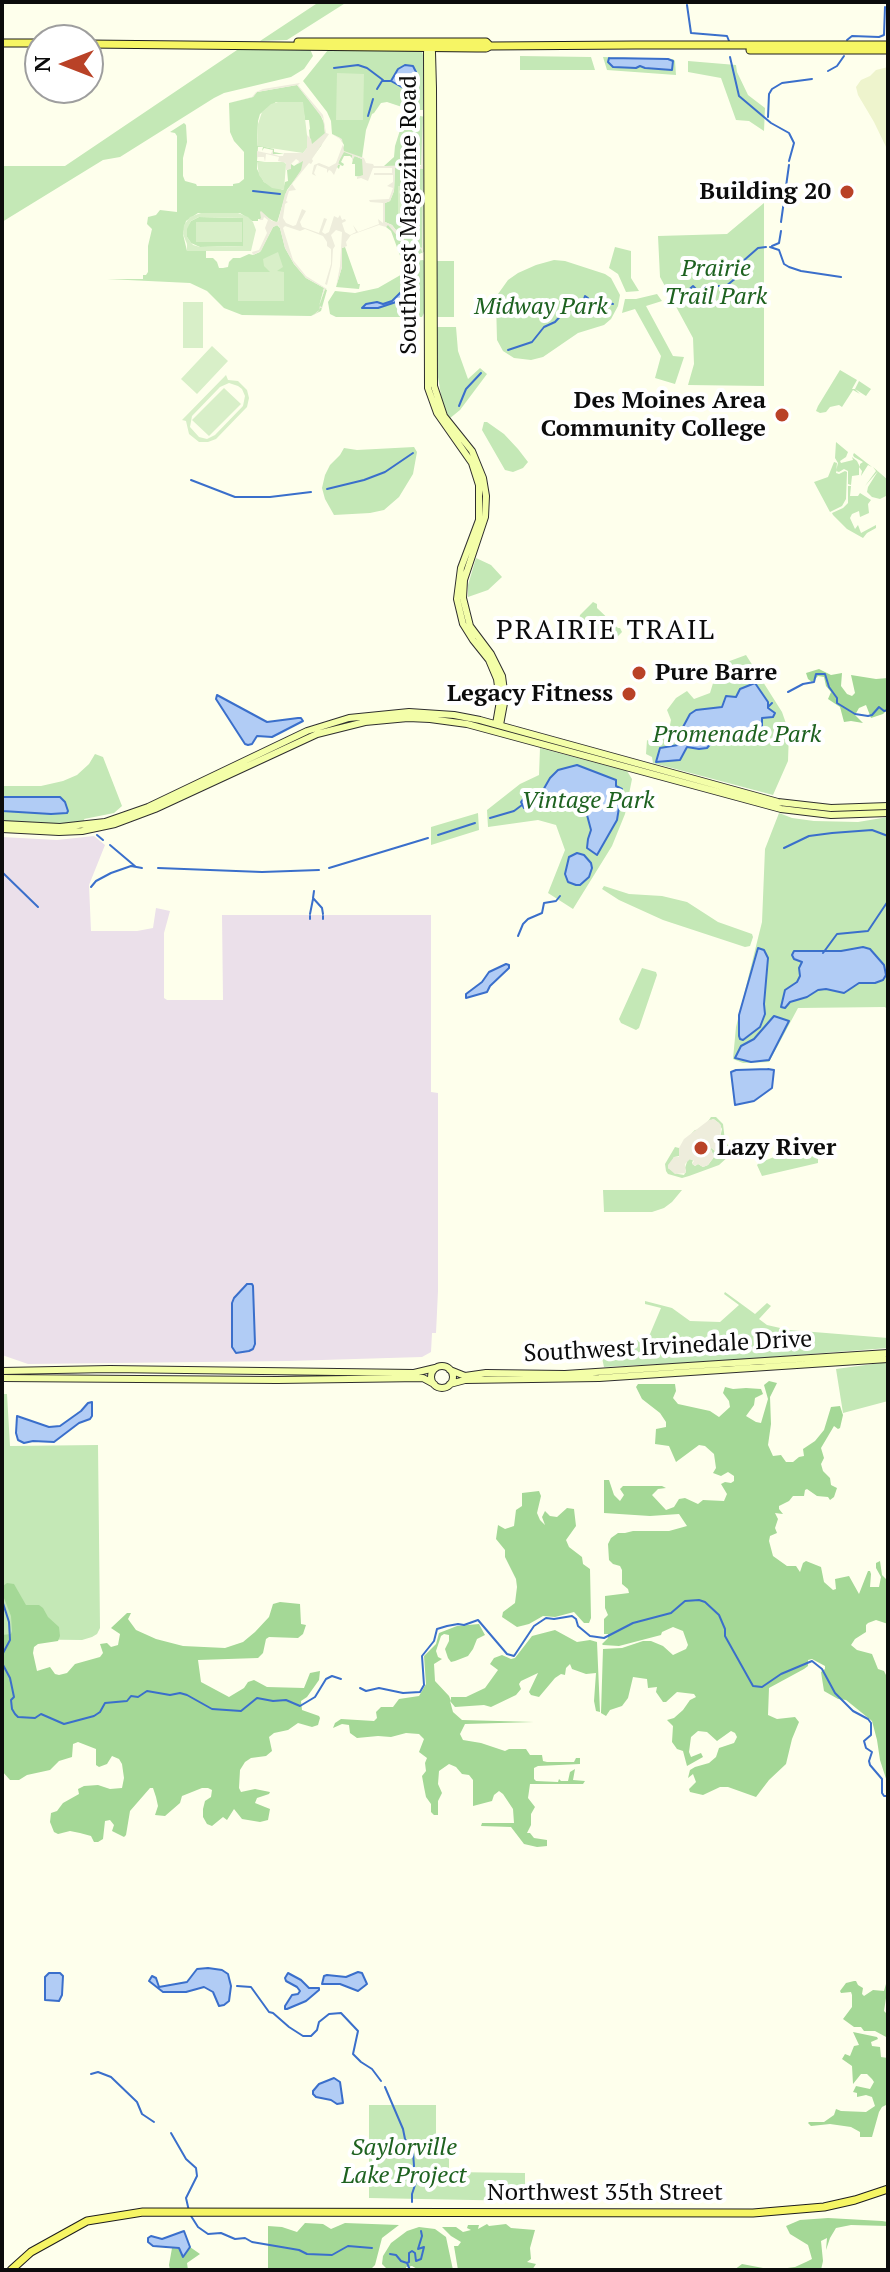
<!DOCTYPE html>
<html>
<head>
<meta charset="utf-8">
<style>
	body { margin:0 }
	#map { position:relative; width:890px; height:2272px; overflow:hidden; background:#feffec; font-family:"PT Serif",serif }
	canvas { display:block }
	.frame { position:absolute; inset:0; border:4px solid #0c0c0c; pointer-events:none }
	.north { position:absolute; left:24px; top:24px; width:80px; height:80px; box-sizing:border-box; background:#fff; border:2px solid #9e9e9e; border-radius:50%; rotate:270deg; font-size:22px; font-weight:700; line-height:32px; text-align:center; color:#0c0c0c }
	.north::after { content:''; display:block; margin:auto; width:28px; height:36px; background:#b94227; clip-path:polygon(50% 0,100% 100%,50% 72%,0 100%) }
</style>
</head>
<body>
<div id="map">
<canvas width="890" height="2272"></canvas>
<div class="frame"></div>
<div class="north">N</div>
</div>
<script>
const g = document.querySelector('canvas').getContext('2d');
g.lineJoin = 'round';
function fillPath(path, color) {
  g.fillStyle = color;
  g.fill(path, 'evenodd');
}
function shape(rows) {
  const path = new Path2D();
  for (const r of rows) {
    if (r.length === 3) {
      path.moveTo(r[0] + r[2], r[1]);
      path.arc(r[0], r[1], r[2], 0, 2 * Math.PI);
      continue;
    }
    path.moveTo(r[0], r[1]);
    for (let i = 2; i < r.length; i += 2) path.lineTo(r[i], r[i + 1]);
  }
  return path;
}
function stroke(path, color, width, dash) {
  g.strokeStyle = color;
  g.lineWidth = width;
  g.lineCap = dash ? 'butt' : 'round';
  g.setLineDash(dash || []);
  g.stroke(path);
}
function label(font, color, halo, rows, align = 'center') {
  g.font = font + ' "PT Serif",serif';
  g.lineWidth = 8;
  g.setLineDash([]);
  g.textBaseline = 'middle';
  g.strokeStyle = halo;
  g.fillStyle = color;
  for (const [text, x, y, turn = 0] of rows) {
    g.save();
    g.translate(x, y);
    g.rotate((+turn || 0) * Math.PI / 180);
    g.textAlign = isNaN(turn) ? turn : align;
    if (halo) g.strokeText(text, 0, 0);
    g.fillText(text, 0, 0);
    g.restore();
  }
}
const industrial = shape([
	[94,836,105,845,89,885,91,931,137,931,153,928,156,908,170,911,164,933,164,998,167,1000,223,1000,222,915,431,915,431,1092,438,1093,438,1291,436,1333,432,1333,431,1352,422,1357,288,1361,28,1364,2,1355,2,837,57,840]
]);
const farmland = shape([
	[888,67,888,151,874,122,858,95,856,87,861,80,870,76,876,70]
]);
const green = shape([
	[319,2,347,2,287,40,260,41],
	[240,48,310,49,313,56,304,69,291,77,224,93,214,98,120,157,103,160,2,222,2,166,65,166],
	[328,50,388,50,422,51,423,55,425,53,423,110,411,110,387,102,381,103,374,113,372,114,366,130,362,158,345,152,362,159,367,166,365,175,362,177,355,176,355,164,352,164,353,159,350,156,344,156,341,162,344,164,343,166,340,165,339,169,337,167,344,145,340,138,332,134,331,121,327,112,303,81],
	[520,56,591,57,595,70,520,70],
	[603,57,673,59,675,61,676,75,607,70],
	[688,61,736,65,737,72,748,95,765,108,764,131,749,121,736,120,721,78,688,72],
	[297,85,320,114,324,123,325,134,321,146,310,160,306,156,311,152,309,130,310,129,309,120,305,120,302,102,276,102,260,114,258,121,257,145,274,149,274,152,284,154,273,154,273,150,264,148,262,151,263,147,258,147,257,161,265,162,257,162,257,169,264,182,283,190,285,182,288,181,287,170,291,168,291,164,294,166,305,159,308,162,287,190,277,223,261,214,261,219,258,219,258,221,252,221,240,213,198,213,186,221,183,234,187,251,206,251,206,258,213,258,217,262,219,268,223,268,228,267,229,262,233,258,240,258,249,254,253,255,260,252,273,227,277,225,280,228,285,248,294,264,306,278,324,288,319,306,325,289,327,290,321,311,311,316,242,315,224,308,207,291,190,283,107,279,143,279,143,275,146,275,148,272,148,246,152,229,147,224,148,217,156,215,160,210,177,212,177,136,175,133,170,132,184,123,186,125,187,142,183,158,183,176,185,181,196,184,197,186,233,186,233,184,239,183,244,179,244,152,234,141,230,132,229,103,253,97,257,92],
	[406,113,425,117,426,221,424,252,412,257,404,265,401,263,402,261,391,231,386,227,387,224,390,226,403,242,412,248,422,248,407,244,392,225,385,222,385,203,390,201,394,191,395,168,422,168,423,165,384,166,394,157,395,146,402,124,401,123],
	[764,203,764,386,688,385,694,364,693,338,660,277,658,236,727,234],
	[199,217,243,218,243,246,200,247,191,243,187,237,187,227,191,221],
	[345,247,358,284,360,284,359,289,336,287,342,267,342,248],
	[615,247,631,251,631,278,639,291,626,292,618,274,609,268],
	[423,260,425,261,426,281,424,313,422,317,336,317,330,314,328,302,335,291,355,293,378,288,404,273,415,261],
	[554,260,565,261,605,274,611,278,620,295,618,306,611,319,604,325,578,333,543,357,531,360,514,358,503,351,497,340,496,301,498,294,508,280,518,273,536,265],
	[436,261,454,261,454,317,436,317],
	[657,294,662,301,646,306,673,356,684,357,675,384,655,378,661,356,635,309,622,313,625,299,636,299],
	[436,327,456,327,458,351,468,379,480,368,487,374,460,410,449,419,442,401,438,377],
	[840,370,857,380,852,389,855,389,859,381,871,389,866,396,855,389,860,394,853,390,842,407,839,405,830,407,826,412,820,413,816,411,818,406],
	[484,422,487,422,504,434,518,449,528,462,523,468,513,472,505,470,482,430],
	[836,442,848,452,846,457,840,461,841,463,853,460,852,457,857,461,860,467,860,464,863,462,854,457,853,455,854,453,872,467,868,465,861,476,862,471,859,467,859,475,852,476,851,485,848,484,848,471,844,469,839,472,836,471,838,463,835,458],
	[414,447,417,452,413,474,399,497,384,510,370,513,334,515,325,499,322,488,325,475,330,465,340,455,344,448,357,450],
	[834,462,837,463,836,473,839,474,845,471,847,472,846,499,842,506,830,512,814,482,828,477],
	[873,467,888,480,888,495,880,499,872,497,867,492,868,487,878,471,865,486,876,471],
	[848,486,851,486,850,496,858,496,860,493,871,500,868,504,869,513,860,517,859,511,852,514,850,518,855,529,858,525,861,533,876,525,876,528,867,533,863,538,847,529,833,515,832,513,843,508,848,503],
	[476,558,491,565,502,577,488,590,468,597,468,585],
	[593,602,597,604,597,608,618,628,620,628,622,632,616,638,598,639,593,634,594,631,582,620,581,622,579,620,580,615],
	[746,655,782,712,789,732,788,761,773,795,653,763,652,757,646,754,647,740,654,744,668,735,671,720,667,710,676,698,687,691,694,699,710,693,714,680,730,676,732,668,727,662],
	[540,748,627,771,632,779,625,814,612,846,573,909,548,893,565,850,556,825,538,820,488,827,487,810,520,784,539,775],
	[95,754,103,757,122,806,114,813,84,819,85,822,63,824,2,821,2,786,41,786,63,781,77,775,89,764],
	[478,813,479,830,431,845,431,827],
	[779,813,792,818,814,821,858,822,888,817,888,1010,885,1007,798,1008,769,1062,743,1063,733,1059,736,1027,762,922,765,849],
	[604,886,629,894,662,896,687,902,718,922,752,934,753,937,750,946,745,947,663,920,619,900,602,889],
	[642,968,656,972,657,975,639,1028,636,1030,621,1023,619,1019],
	[711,1117,716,1117,723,1124,725,1141,732,1151,730,1155,719,1165,689,1176,682,1178,668,1174,666,1171,665,1164,675,1147,679,1148,679,1156,674,1157,668,1168,678,1174,684,1175,686,1171,685,1168,687,1162,681,1156,682,1153,685,1158,693,1160,692,1163,695,1166,698,1164,703,1167,708,1165,714,1157,710,1147,720,1155,724,1152,720,1144,716,1144,709,1137,701,1137,695,1132,691,1134,695,1130,705,1129,709,1137,719,1142,722,1129,719,1123,713,1119,704,1127],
	[789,1151,798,1151,815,1157,818,1159,818,1163,762,1176,757,1165,759,1163],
	[603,1190,682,1190,672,1202,664,1208,652,1212,604,1212],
	[725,1292,755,1314,767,1303,771,1306,759,1319,767,1325,789,1330,888,1338,888,1348,720,1361,604,1367,602,1358,650,1334,661,1308,645,1304,645,1301,672,1308,690,1321,720,1322,739,1305,724,1294],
	[888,1362,888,1401,843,1413,836,1369],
	[2,1394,7,1394,10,1446,98,1445,100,1628,97,1634,92,1637,82,1640,2,1639],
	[369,2105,436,2105,436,2147,449,2147,449,2172,525,2173,525,2201,369,2198]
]);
const forest = shape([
	[819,669,831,675,842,673,841,686,847,694,852,696,855,693,851,675,876,679,888,678,888,709,883,714,871,718,866,705,859,708,855,715,863,723,851,721,844,722,840,707,828,699,831,692,826,686,824,677,818,676,812,682,808,679,806,673],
	[769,1381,777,1383,770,1397,771,1424,768,1445,773,1456,781,1455,786,1462,793,1462,799,1457,804,1456,803,1449,815,1441,824,1430,831,1407,840,1406,843,1415,840,1428,838,1429,834,1426,821,1448,824,1458,821,1464,823,1471,830,1478,831,1485,837,1488,834,1497,830,1500,828,1497,817,1496,807,1489,805,1490,804,1496,793,1496,789,1501,779,1506,779,1509,783,1514,775,1513,778,1519,775,1528,777,1533,770,1536,769,1541,773,1556,787,1566,796,1566,800,1572,803,1563,806,1561,821,1567,824,1582,833,1590,836,1589,835,1579,849,1576,859,1594,868,1571,870,1571,871,1574,870,1587,879,1587,881,1577,876,1568,876,1563,880,1561,882,1575,888,1581,888,1624,876,1620,868,1623,866,1625,866,1632,855,1639,851,1645,857,1650,872,1654,878,1669,884,1671,888,1679,888,1785,880,1760,877,1740,872,1721,846,1700,838,1699,824,1691,821,1672,825,1669,825,1666,812,1659,808,1660,808,1666,804,1669,769,1688,768,1715,777,1719,795,1717,799,1722,792,1739,786,1764,769,1780,756,1797,728,1787,720,1787,703,1795,690,1792,689,1789,696,1782,693,1774,688,1778,690,1770,695,1767,709,1763,716,1757,719,1748,734,1743,737,1737,735,1733,731,1731,717,1741,707,1732,698,1731,691,1737,689,1752,691,1757,701,1753,703,1757,687,1766,683,1751,677,1749,672,1742,673,1726,667,1720,674,1718,683,1710,690,1700,696,1697,694,1694,677,1692,666,1702,663,1702,656,1692,657,1687,648,1688,647,1679,633,1677,628,1698,622,1706,610,1710,606,1716,601,1713,603,1649,622,1648,643,1641,651,1641,663,1646,673,1655,686,1649,688,1645,683,1631,673,1627,662,1632,661,1635,619,1646,603,1645,602,1644,608,1638,608,1634,604,1634,604,1619,608,1615,605,1608,605,1596,629,1593,628,1589,622,1584,622,1570,620,1566,613,1564,609,1560,608,1544,611,1538,618,1533,625,1533,633,1531,669,1531,687,1526,679,1514,650,1516,604,1513,604,1480,609,1480,614,1495,620,1501,624,1495,620,1489,623,1486,662,1486,666,1488,658,1489,652,1495,666,1510,674,1507,679,1499,685,1498,698,1504,703,1500,724,1501,727,1494,721,1484,725,1482,731,1483,734,1481,734,1476,728,1472,721,1476,713,1473,716,1468,714,1454,705,1446,699,1445,676,1462,669,1446,655,1444,656,1429,666,1427,666,1422,660,1413,642,1399,636,1387,638,1384,675,1384,676,1391,673,1398,678,1404,710,1411,719,1417,730,1407,729,1401,723,1393,725,1387,733,1389,746,1388,761,1389,763,1394,755,1398,754,1405,746,1416,756,1422,761,1423,768,1399,764,1385],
	[539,1491,541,1496,537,1513,540,1520,545,1525,542,1517,545,1511,550,1516,557,1517,567,1508,574,1509,576,1526,566,1540,569,1547,582,1557,583,1564,590,1569,591,1618,589,1623,584,1623,574,1612,555,1617,543,1616,529,1624,517,1627,502,1617,503,1612,515,1603,517,1587,516,1579,505,1557,505,1550,496,1539,498,1525,505,1529,514,1526,516,1510,522,1506,522,1493],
	[7,1583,14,1584,26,1605,39,1605,43,1608,48,1617,59,1627,60,1636,58,1641,38,1644,34,1647,33,1653,37,1671,50,1667,55,1674,59,1675,67,1673,75,1664,100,1657,103,1653,100,1644,107,1643,111,1647,118,1645,120,1634,111,1628,127,1613,131,1613,128,1619,136,1630,156,1639,183,1646,225,1648,243,1642,255,1632,269,1617,273,1604,280,1602,300,1604,301,1624,306,1625,303,1634,298,1638,269,1637,266,1639,263,1653,258,1658,198,1660,201,1682,229,1697,244,1688,248,1682,254,1680,267,1687,304,1688,310,1673,320,1671,319,1680,307,1697,301,1701,302,1710,319,1716,320,1718,318,1725,312,1727,298,1723,288,1730,274,1733,269,1737,272,1751,266,1756,251,1758,245,1762,240,1770,239,1788,241,1792,255,1789,270,1792,269,1794,257,1798,255,1803,270,1809,268,1820,260,1822,242,1819,234,1809,227,1820,223,1817,212,1826,207,1824,203,1817,203,1809,205,1801,211,1797,212,1790,208,1788,202,1788,182,1796,180,1803,165,1816,155,1815,158,1806,156,1797,153,1788,150,1788,130,1811,126,1835,124,1837,112,1831,114,1825,110,1820,105,1821,103,1839,98,1842,94,1842,91,1836,80,1833,70,1831,58,1834,54,1832,50,1822,51,1813,57,1811,63,1803,79,1794,78,1789,84,1786,98,1785,110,1789,122,1788,124,1778,122,1764,119,1759,112,1756,107,1764,99,1767,96,1765,96,1749,78,1742,73,1744,72,1757,59,1761,50,1770,27,1775,19,1780,10,1780,2,1771,2,1635,11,1634,12,1631,11,1616,2,1593,3,1586],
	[479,1624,485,1635,477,1639,473,1649,468,1656,455,1661,451,1662,448,1658,445,1649,449,1641,449,1635,444,1634,441,1636,436,1651,438,1657,442,1659,434,1664,435,1681,449,1696,451,1701,451,1697,466,1697,485,1688,498,1670,490,1664,494,1658,502,1655,511,1659,515,1658,532,1636,555,1630,577,1642,590,1640,597,1642,600,1712,596,1711,594,1701,596,1673,586,1674,572,1669,570,1664,566,1668,565,1675,561,1674,555,1678,539,1697,531,1695,529,1692,538,1673,521,1681,519,1684,521,1689,516,1695,491,1707,484,1705,455,1707,450,1701,453,1712,462,1720,534,1722,465,1724,460,1734,463,1740,481,1743,505,1751,509,1749,526,1749,530,1755,542,1755,543,1761,547,1762,574,1762,576,1758,580,1758,580,1764,538,1766,534,1768,534,1779,536,1781,558,1782,559,1779,561,1781,568,1781,570,1772,575,1769,573,1780,585,1781,583,1784,530,1784,528,1798,535,1807,531,1814,531,1825,527,1833,530,1833,534,1838,547,1840,547,1846,537,1847,524,1844,511,1827,481,1826,482,1823,514,1823,513,1809,503,1794,499,1791,494,1795,492,1801,473,1806,473,1780,469,1775,462,1774,456,1767,449,1764,439,1771,438,1784,442,1793,438,1801,438,1815,434,1815,431,1812,431,1804,426,1797,424,1787,422,1776,426,1771,425,1763,427,1758,419,1752,424,1739,419,1734,406,1733,391,1737,378,1736,357,1738,350,1733,349,1725,342,1724,333,1728,335,1723,341,1719,374,1721,377,1718,376,1712,381,1707,393,1707,399,1699,419,1696,426,1684,424,1656,436,1644,439,1633,457,1626],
	[854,1981,856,1981,858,1985,863,1988,862,1994,864,1996,873,1990,884,1991,886,1984,888,1985,884,2011,888,2015,888,2038,875,2031,864,2031,861,2027,854,2027,843,2019,852,2007,852,1995,851,1992,841,1993,840,1991,846,1983],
	[853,2032,877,2037,878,2039,871,2042,872,2046,880,2047,881,2057,888,2058,888,2104,882,2107,879,2112,872,2137,860,2137,860,2132,851,2127,830,2124,811,2126,808,2123,809,2122,824,2122,834,2115,836,2109,841,2111,866,2112,875,2106,872,2097,866,2095,857,2097,857,2093,853,2092,856,2086,870,2089,874,2082,872,2079,867,2074,861,2074,853,2084,852,2066,842,2059,845,2054,850,2056,854,2046,859,2045],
	[828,2218,882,2221,888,2222,888,2226,851,2225,836,2228,830,2238,826,2250,827,2238,821,2241,823,2261,821,2270,734,2270,742,2264,763,2268,780,2269,795,2267,806,2262,812,2259,808,2245,790,2234,786,2226,800,2220],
	[305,2223,323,2224,331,2229,345,2223,399,2225,382,2238,375,2265,370,2270,268,2270,268,2226,282,2227,297,2232],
	[487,2224,489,2226,506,2224,511,2228,535,2230,530,2248,531,2259,527,2262,536,2264,532,2270,458,2270,454,2246,458,2246,461,2242,451,2236,442,2227,456,2227,463,2232,471,2230,467,2228,468,2225,479,2225,478,2229],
	[419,2227,435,2229,446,2237,453,2270,419,2270,412,2266,406,2267,406,2270,388,2270,382,2264,383,2256,391,2243,407,2231],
	[190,2247,200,2254,187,2263,188,2270,170,2270,169,2265,172,2248,179,2249,183,2256]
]);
const pitch = shape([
	[337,73,364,74,363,120,336,120],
	[278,102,303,102,307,135,307,148,303,153,257,146,258,124,262,112,271,104],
	[257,162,284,162,286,164,284,190,272,188,264,182,259,175],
	[398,186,418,186,418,224,398,224],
	[201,213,238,213,248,217,253,222,256,230,251,251,187,251,187,244,183,234,184,225,190,217],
	[199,217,243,218,243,246,200,247,193,245,187,237,187,229,191,221],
	[196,222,242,222,242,242,196,242],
	[278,252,283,267,277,271,284,272,284,301,238,301,238,272,270,272,264,266,263,259],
	[183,302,203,302,203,348,183,348],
	[212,346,228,361,197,394,181,379],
	[226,375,228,380,238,381,247,390,249,398,247,407,216,439,208,442,199,442,189,434,186,421,182,420],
	[229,383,238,386,242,389,245,396,243,406,215,435,207,439,199,437,190,427,192,416,220,387],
	[224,388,241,404,209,436,192,420]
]);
const plaza = shape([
	[300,83,298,85,302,90,323,115,326,133,329,134,312,159,313,161,311,164,309,163,292,184,296,190,289,191,288,194,286,201,288,202,285,204,283,218,286,223,293,226,296,225,302,209,306,211,300,222,302,227,319,233,324,218,327,219,322,232,325,234,329,232,334,216,338,218,340,215,342,220,345,219,346,221,342,223,345,232,350,235,356,232,353,225,358,232,379,224,378,219,383,223,383,203,370,202,369,200,389,199,393,188,387,186,393,182,393,175,374,175,374,173,392,173,392,168,373,168,368,181,361,178,357,179,357,177,363,175,362,159,355,156,352,161,352,155,344,152,338,163,341,165,338,165,334,175,331,171,329,170,327,173,327,169,317,165,314,173,316,176,312,174,314,165,319,163,329,167,336,163,343,144,340,139,332,134,342,139,344,151,364,158,366,163,373,164,374,166,421,166,423,115,425,117,424,118,423,254,421,249,412,248,404,244,388,225,386,227,379,225,351,235,346,242,347,246,342,248,342,267,336,287,340,266,342,232,336,230,331,235,335,246,333,249,332,265,327,285,325,284,331,264,331,249,327,246,327,242,323,236,305,229,300,231,285,226,283,228,293,260,306,276,327,289,325,289,321,300,320,306,323,308,320,308,318,312,312,316,319,310,324,288,306,278,294,264,285,248,280,228,278,225,273,227,261,251,253,255,252,252,259,250,267,233,265,228,268,220,264,217,263,220,259,220,261,218,260,212,261,211,272,221,278,222,285,194,301,170,303,161,298,164,299,161,296,159,291,164,291,169,286,170,286,163,278,161,279,157,266,154,265,162,264,157,257,157,257,151,271,154,273,149,273,154,279,156,283,156,284,153,303,153,307,148,307,135,311,139,312,144,325,133,323,119,297,85,257,92,253,97,229,103,252,97,256,92,263,89],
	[395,168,423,169,422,248,407,244,392,225,385,222,385,203,390,201,394,191],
	[714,1119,721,1125,720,1146,724,1151,720,1155,710,1147,714,1157,708,1165,703,1167,698,1164,695,1166,692,1164,694,1161,690,1159,685,1164,686,1173,675,1174,668,1168,668,1165,674,1157,679,1157,679,1148,684,1139,709,1120]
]);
const water = shape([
	[609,58,668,59,673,61,672,70,645,68,640,66,636,68,613,67,608,62,609,58],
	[405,65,413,66,416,72,415,81,407,90,391,81,398,69,405,65],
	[408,283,412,283,415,286,411,292,414,298,412,307,405,309,396,302,378,308,362,308,366,304,377,302,383,304,392,301,401,292,407,291,408,283],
	[755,683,768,702,768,708,775,713,773,717,762,718,762,727,747,729,743,738,740,740,718,735,707,748,699,749,687,747,680,760,656,762,660,748,678,745,684,741,683,727,690,714,696,710,722,707,726,696,736,697,740,689,755,683],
	[217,695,267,722,298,718,301,718,303,721,272,737,257,736,252,744,248,745,245,744,216,699,217,695],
	[577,765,616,780,616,786,622,789,617,820,597,855,587,848,588,839,591,830,587,815,590,799,589,797,584,794,574,796,565,808,561,808,548,802,540,806,524,808,521,802,529,791,542,792,550,778,558,770,577,765],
	[2,797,60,797,65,802,68,811,67,813,51,814,2,811,2,797],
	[577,853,584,855,591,863,592,868,589,877,580,885,576,885,568,882,565,874,569,857,577,853],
	[863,947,870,949,884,965,886,975,883,980,875,983,859,983,844,993,826,989,818,990,807,997,790,1002,785,1008,781,1007,785,990,797,982,800,976,799,968,802,962,794,959,792,955,794,951,841,951,863,947],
	[758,948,764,950,768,958,764,1004,765,1014,760,1027,743,1040,740,1039,739,1036,739,1015,758,948],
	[506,964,509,965,509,968,490,986,487,992,466,998,466,994,482,982,489,972,506,964],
	[774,1016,789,1021,769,1060,751,1062,735,1058,741,1046,754,1039,774,1016],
	[768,1069,774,1070,772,1088,754,1101,735,1105,731,1072,736,1070,768,1069],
	[247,1284,252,1284,253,1286,255,1344,253,1349,249,1351,236,1353,232,1347,232,1303,234,1298,247,1284],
	[92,1402,92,1416,90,1419,79,1423,54,1442,33,1441,24,1443,18,1440,16,1433,17,1416,49,1427,60,1426,81,1411,88,1403,92,1402],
	[208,1968,222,1970,228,1974,231,1986,229,2001,224,2005,219,2006,213,1992,204,1987,186,1992,163,1992,149,1981,152,1976,156,1978,159,1987,187,1982,197,1969,208,1968],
	[358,1972,362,1973,367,1984,358,1991,340,1984,322,1984,324,1976,327,1975,346,1977,358,1972],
	[49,1973,60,1973,63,1976,62,1995,59,2001,45,2000,45,1977,49,1973],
	[288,1973,301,1980,309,1988,319,1988,319,1990,306,2001,287,2009,285,2009,285,2006,292,1995,298,1994,300,1991,297,1987,286,1981,285,1978,288,1973],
	[334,2078,340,2082,343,2103,337,2104,331,2100,316,2097,313,2094,313,2091,319,2084,334,2078],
	[184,2231,190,2247,183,2257,179,2248,153,2246,148,2242,148,2238,151,2236,162,2239,184,2231]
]);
const stream = shape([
	[687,5,691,33,727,36,729,41],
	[847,40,852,36,879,37,884,35,885,7],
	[730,57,739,96,771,123,789,133,794,143,789,161],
	[334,68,358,65,367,68,383,80],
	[828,71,837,66,844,56],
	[377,89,382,81,391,81],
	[407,90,410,96],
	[368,116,373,99],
	[768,117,769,94,772,89,782,83,812,79],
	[253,191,280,194],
	[781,222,789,165],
	[772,246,779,243,781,231],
	[770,247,779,250,784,264,789,267,801,271,841,277],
	[676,296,683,295,693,286,699,292,703,290,704,286,726,286,736,278,742,262,758,248,766,247],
	[508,350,532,342,544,327,555,322,565,311,582,305,585,296,588,298,591,304,597,303,600,298,604,302,613,304],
	[459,406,466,389,481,373],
	[191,480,235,497,270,497,311,492],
	[327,489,364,480,385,472,413,453],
	[788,692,803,684,814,682,816,674,825,674,829,687,837,698,837,703,855,714,868,716,872,715,879,707,884,711,888,710],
	[768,707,772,703],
	[490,818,514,811,522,805],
	[97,835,103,840],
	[438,835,475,823],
	[110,845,136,867],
	[784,848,809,836,832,833,872,830,888,836],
	[158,868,262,872,319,870],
	[329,868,428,838],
	[2,872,38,907],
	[91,887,96,881,111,873,131,866,142,868],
	[314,891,313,898,322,908,323,914],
	[310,914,313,899],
	[323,916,323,919],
	[310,919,310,916],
	[518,936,523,924,528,919,542,913,544,903,556,901,560,896],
	[823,953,837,934,868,931,888,901],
	[2,1600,9,1622,10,1640,2,1655],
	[2,1663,10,1678,14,1697,11,1700,12,1709,15,1714,18,1717,35,1718,41,1714,64,1724,94,1716,100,1712,105,1703,127,1701,131,1696,138,1697,147,1691,170,1695,180,1693,187,1695,212,1709,241,1711,257,1698,273,1701,286,1700,300,1706,315,1697,326,1679,332,1676,341,1679],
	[360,1688,366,1691,379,1688,403,1693,420,1692,424,1685,422,1656,434,1641,437,1629,447,1626,458,1624,464,1625,478,1620,507,1654,514,1656,534,1626,546,1618,554,1619,572,1616,576,1619,578,1626,590,1636,604,1638,633,1623,671,1613,685,1601,699,1600,705,1602,719,1615,725,1629,725,1636,753,1686,762,1687,781,1674,812,1661,822,1669,835,1693,853,1711,868,1719,871,1723,871,1735,864,1741,866,1748,872,1752,869,1761,870,1765,882,1779,882,1793,884,1796,888,1796],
	[237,1986,251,1987,269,2012,273,2013,289,2027,303,2036,311,2036,317,2030,319,2022,329,2014,341,2013,358,2031,353,2054,361,2062,372,2069,381,2081],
	[91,2074,98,2072,111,2077,137,2102,142,2114,154,2122],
	[385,2087,403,2129,405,2139,413,2152,414,2166,412,2174,416,2182,412,2194,412,2202],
	[171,2133,186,2159,196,2168,197,2176,186,2198,189,2211],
	[191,2216,198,2227,208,2234,221,2233,235,2239,245,2238,252,2242,299,2250,307,2254,332,2255,348,2246,372,2248],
	[390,2254,396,2255,401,2261,407,2263,410,2270],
	[407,2263,409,2262,409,2253,412,2251,415,2253,416,2261,421,2259,424,2247,418,2249,422,2236,421,2231],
	[742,2270,751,2270]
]);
const secondary = shape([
	[430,48,432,52,433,88,434,386,444,416,472,451,483,478,486,496,485,517,464,580,463,598,470,626,491,654,502,676,505,698,500,725],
	[430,48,427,52,428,388,437,413,472,463,479,485,479,520,461,568,457,599,463,624,473,640,489,660,497,679,500,701,496,724],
	[2,824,60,827,105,822,148,807,307,731,349,718,409,712,454,715,480,720,778,802,831,808,888,806],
	[2,829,59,832,82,831,115,824,155,809,317,734,365,722,408,718,430,719,467,724,781,809,831,815,888,813],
	[442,1377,11],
	[450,1370,465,1376,486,1373,565,1374,888,1353],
	[2,1371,110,1369,414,1373,435,1368],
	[2,1378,277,1380,423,1378,434,1384],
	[450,1384,465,1380,599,1378,888,1359]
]);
const primary = shape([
	[298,42,486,42,490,46],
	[2,43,40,43],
	[88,44,477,48,486,48,490,46,635,45,888,45],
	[750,50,888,50],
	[11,2270,31,2252,87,2221,143,2212,753,2213,824,2207,855,2200,888,2189]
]);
const markers = [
	[847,192,8,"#b94227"],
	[782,415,8,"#b94227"],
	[639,673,8,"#b94227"],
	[629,694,8,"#b94227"],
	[701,1148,8,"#b94227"]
];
const poiNames = [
	["Building 20",831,192],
	["Des Moines Area",766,401],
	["Community College",766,429],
	["Pure Barre",655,673,"left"],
	["Legacy Fitness",613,694],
	["Lazy River",717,1148,"left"]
];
const streetNames = [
	["Southwest Magazine Road",409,215,-90],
	["Southwest Irvinedale Drive",668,1347,-3],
	["Northwest 35th Street",605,2193]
];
const parkNames = [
	["Prairie",716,269],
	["Trail Park",716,297],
	["Midway Park",541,307],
	["Promenade Park",737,735],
	["Vintage Park",588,801],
	["Saylorville",404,2148],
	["Lake Project",404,2176]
];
const quarterNames = [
	["PRAIRIE TRAIL",606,631]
];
fillPath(industrial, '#ebe0ea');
fillPath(farmland, '#eef4cd');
fillPath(green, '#c4e8b6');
fillPath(forest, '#a4d896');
fillPath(pitch, '#d8efc8');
fillPath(plaza, '#eeeddc');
fillPath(water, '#b1ccf5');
stroke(water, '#3a6fcb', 2);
stroke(stream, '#3a6fcb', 2);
stroke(secondary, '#2e2e2e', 8);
stroke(primary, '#1d1d1d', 9);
stroke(secondary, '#f3fea8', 6);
stroke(primary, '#f6f564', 7);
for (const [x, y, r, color] of markers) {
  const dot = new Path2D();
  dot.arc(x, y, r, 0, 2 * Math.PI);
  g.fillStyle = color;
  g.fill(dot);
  stroke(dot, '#fff', 3);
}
label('bold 24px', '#0c0c0c', '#fff', poiNames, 'right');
label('24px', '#0c0c0c', '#fff', streetNames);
label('italic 24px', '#1e6220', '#fff', parkNames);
g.letterSpacing = '2px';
label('28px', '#0c0c0c', '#fff', quarterNames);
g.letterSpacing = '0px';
</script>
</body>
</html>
